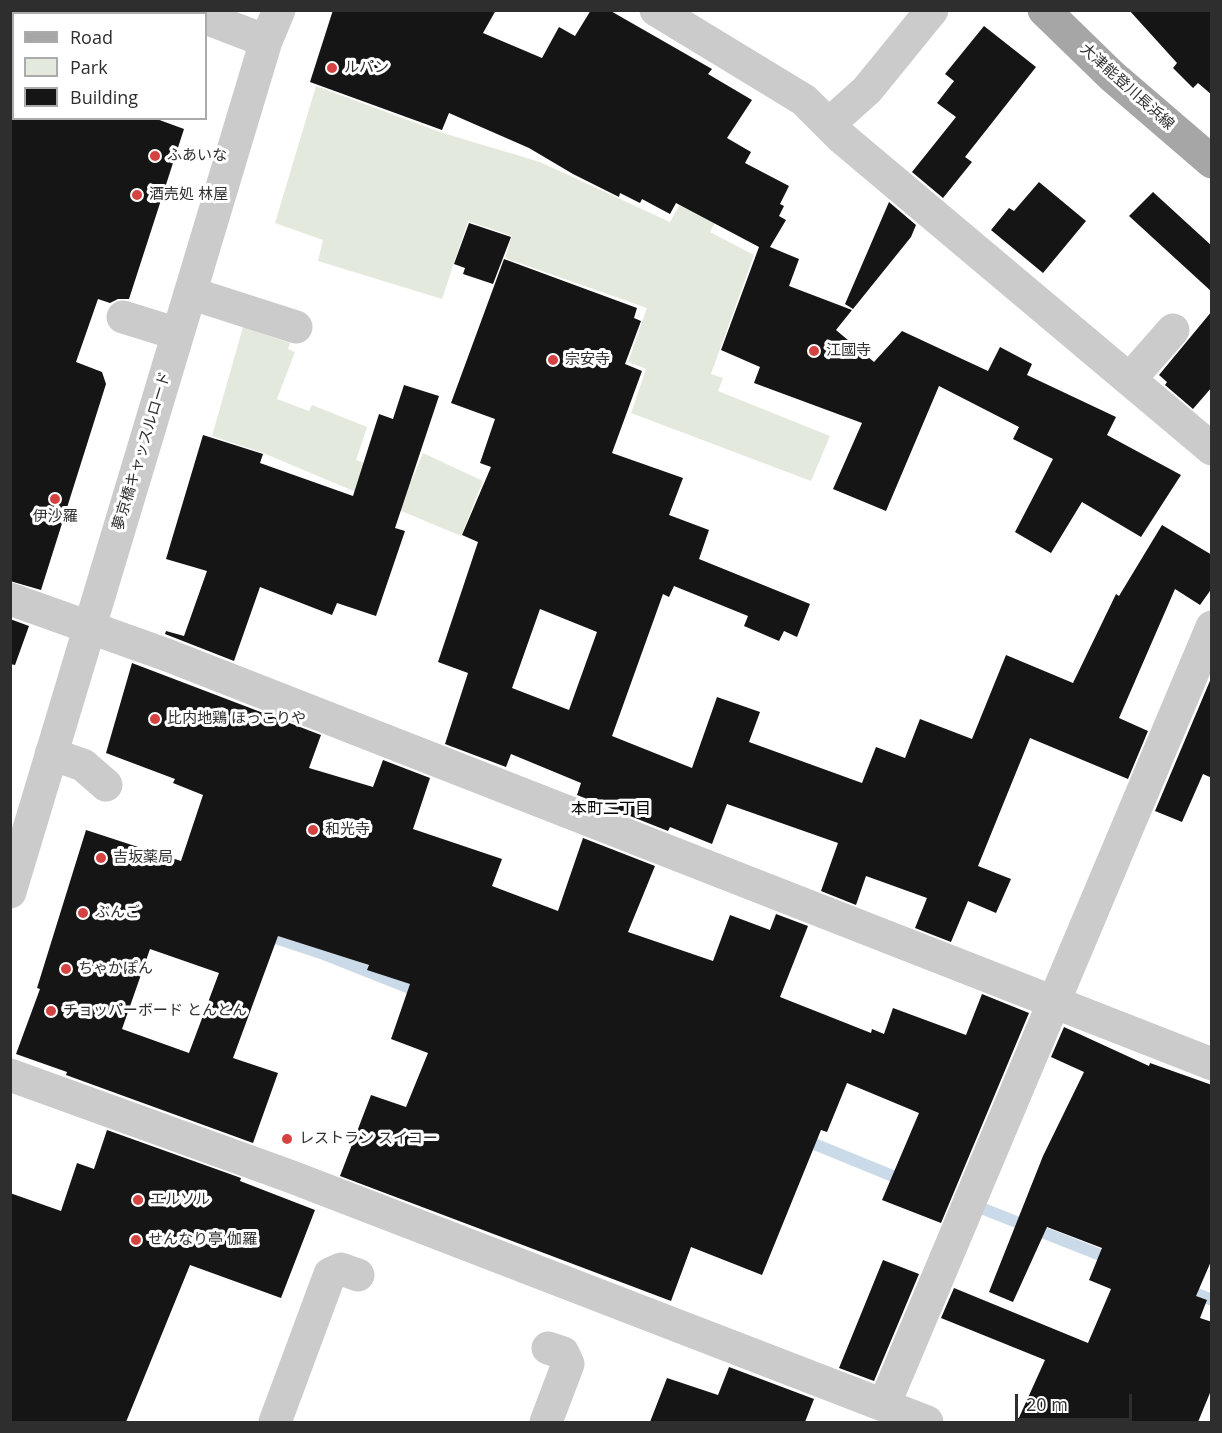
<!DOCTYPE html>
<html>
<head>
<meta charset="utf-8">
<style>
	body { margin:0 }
	#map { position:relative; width:1222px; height:1433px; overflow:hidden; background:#fff; font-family:"Open Sans",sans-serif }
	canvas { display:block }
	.frame { position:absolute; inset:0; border:12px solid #2e2e2e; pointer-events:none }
	.legend { position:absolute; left:12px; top:12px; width:195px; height:108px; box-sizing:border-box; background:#fff; border:2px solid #ababab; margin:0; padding:8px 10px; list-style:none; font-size:18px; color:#2e2e2e }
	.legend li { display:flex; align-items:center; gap:12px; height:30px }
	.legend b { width:30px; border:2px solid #ababab }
	.scale { position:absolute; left:1015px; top:1394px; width:117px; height:27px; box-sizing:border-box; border:3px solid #2e2e2e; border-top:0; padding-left:8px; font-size:18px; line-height:21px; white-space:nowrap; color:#2e2e2e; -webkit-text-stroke:4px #fff; paint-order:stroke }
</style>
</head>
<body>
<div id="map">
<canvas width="1222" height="1433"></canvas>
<div class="frame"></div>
<ul class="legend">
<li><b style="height:8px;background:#a6a6a6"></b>Road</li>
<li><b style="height:16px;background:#e3eadd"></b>Park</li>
<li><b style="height:16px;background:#151515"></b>Building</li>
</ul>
<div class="scale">20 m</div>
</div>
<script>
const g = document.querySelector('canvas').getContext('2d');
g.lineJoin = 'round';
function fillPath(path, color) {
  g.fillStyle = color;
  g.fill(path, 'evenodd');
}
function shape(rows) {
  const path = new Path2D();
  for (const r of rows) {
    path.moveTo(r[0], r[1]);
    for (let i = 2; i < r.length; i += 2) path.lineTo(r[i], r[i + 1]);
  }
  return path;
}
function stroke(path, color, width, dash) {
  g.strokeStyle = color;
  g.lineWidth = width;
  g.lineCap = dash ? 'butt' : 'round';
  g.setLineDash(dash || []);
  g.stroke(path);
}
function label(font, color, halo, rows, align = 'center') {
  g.font = font + ' "Open Sans","Noto Sans JP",sans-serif';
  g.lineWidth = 6;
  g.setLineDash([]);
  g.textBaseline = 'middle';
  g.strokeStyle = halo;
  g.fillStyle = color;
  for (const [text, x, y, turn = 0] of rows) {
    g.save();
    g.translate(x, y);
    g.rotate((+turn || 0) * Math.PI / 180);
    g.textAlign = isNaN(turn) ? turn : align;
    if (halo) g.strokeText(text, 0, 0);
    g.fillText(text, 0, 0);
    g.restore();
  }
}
const green = shape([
	[316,86,443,133,540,162,670,222,700,168,734,187,710,232,754,255,711,374,723,378,718,391,830,436,811,481,631,413,646,369,628,362,647,308,505,258,512,236,468,221,442,299,318,261,323,240,275,223],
	[243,327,290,343,288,349,295,352,277,399,309,411,312,405,367,427,356,460,412,480,423,453,483,481,461,536,263,453,212,436]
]);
const stream = shape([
	[264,934,321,953,422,993],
	[802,1139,905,1181],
	[981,1208,1113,1260],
	[1183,1288,1212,1300]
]);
const building = shape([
	[333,10,496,10,483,33,542,58,559,27,575,36,591,10,609,10,712,69,708,74,752,100,727,138,751,152,745,163,789,186,780,204,784,206,779,216,786,220,770,247,799,259,789,286,852,310,836,330,874,362,902,331,988,371,1000,347,1032,364,1027,375,1116,417,1107,435,1181,475,1141,537,1082,502,1051,553,1015,532,1053,459,1013,439,1019,427,939,386,886,511,833,489,862,423,754,383,760,367,721,350,759,247,676,203,670,214,642,199,640,203,620,193,619,197,573,174,529,148,449,113,442,130,310,82],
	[1129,10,1212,10,1212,95,1198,83,1193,88,1173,68,1177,63],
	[984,26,1036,67,965,157,972,162,943,198,912,172,956,117,937,103,954,81,945,74],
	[10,118,154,118,184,129,129,299,118,299,110,303,98,299,76,362,102,372,106,384,41,590,10,581],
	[1039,182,1086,221,1043,273,991,230,1009,208,1014,211],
	[1153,192,1212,246,1212,292,1129,216],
	[889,202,916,225,911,237,853,309,845,304],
	[469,223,511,237,493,284,463,274,465,268,454,264],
	[504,259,637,308,634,318,641,321,625,364,642,371,612,453,683,478,669,515,709,530,699,559,810,604,797,637,784,631,779,641,744,626,748,616,674,586,669,597,663,594,612,736,692,768,717,697,760,712,749,742,862,783,876,747,905,758,920,719,972,739,1006,655,1073,683,1116,594,1119,596,1162,525,1212,555,1212,588,1200,605,1175,589,1119,718,1148,731,1128,779,1030,738,978,866,1011,879,996,913,968,901,951,942,915,928,927,898,866,876,856,905,821,891,838,843,727,804,712,844,670,827,668,831,577,795,581,783,511,754,506,767,445,744,468,673,438,662,478,542,462,535,491,467,480,463,495,419,451,403],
	[540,609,597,632,569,710,512,688],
	[1212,311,1212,387,1193,409,1165,385,1167,382,1159,375],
	[404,385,439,396,395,528,405,531,376,616,337,603,332,615,260,587,234,661,165,634,166,631,184,636,207,571,166,559,203,435,263,454,260,463,353,496,379,414,393,419],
	[10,619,29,626,15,665,10,664],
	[132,663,321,735,309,768,373,787,383,760,430,778,413,829,502,859,492,886,558,911,583,838,655,866,628,932,713,961,730,915,770,930,776,914,808,926,780,997,871,1033,872,1029,884,1034,893,1008,966,1035,982,994,1029,1013,941,1223,882,1200,919,1113,847,1083,827,1132,821,1130,762,1275,691,1247,671,1301,340,1176,371,1095,406,1107,428,1053,391,1039,410,984,367,970,369,965,278,936,233,1058,278,1073,253,1143,66,1075,67,1072,16,1054,40,989,37,988,86,830,181,861,203,795,173,783,175,779,106,753],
	[150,949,219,973,189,1053,122,1029],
	[1212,676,1212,778,1203,774,1182,822,1155,811],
	[1064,1027,1149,1066,1150,1063,1212,1085,1212,1259,1196,1296,1207,1300,1200,1318,1212,1322,1212,1388,1198,1422,1017,1422,1045,1360,941,1318,954,1288,1088,1343,1111,1289,1089,1280,1102,1248,1047,1227,1013,1302,989,1292,1043,1156,1084,1072,1051,1057],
	[107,1130,241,1178,240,1181,315,1210,281,1298,190,1265,126,1422,10,1422,10,1193,61,1211,77,1163,94,1169],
	[883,1260,919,1274,874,1381,839,1368],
	[729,1367,814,1399,805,1422,650,1422,667,1378,718,1395]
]);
const minor = shape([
	[656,10,804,100,841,137,1212,449],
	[206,18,266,41],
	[829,124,867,90,932,10],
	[190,293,296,327],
	[123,317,178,334],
	[1130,379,1173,330],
	[10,599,167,655,1212,1064],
	[51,754,83,765,106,785],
	[10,892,266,41,279,10],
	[10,1075,292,1177,927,1422],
	[884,1405,1212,627],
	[275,1422,330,1274,341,1269,358,1275],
	[546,1422,568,1364,563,1353,548,1348]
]);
const major = shape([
	[1044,10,1112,76,1212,162]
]);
const markers = [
	[332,68,6,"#d44341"],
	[155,156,6,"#d44341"],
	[137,195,6,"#d44341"],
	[814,351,6,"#d44341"],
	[553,360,6,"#d44341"],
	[55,499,6,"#d44341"],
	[155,719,6,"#d44341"],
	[313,830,6,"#d44341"],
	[101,858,6,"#d44341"],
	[83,913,6,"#d44341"],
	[66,969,6,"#d44341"],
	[51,1011,6,"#d44341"],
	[287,1139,6,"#d44341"],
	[138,1200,6,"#d44341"],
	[136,1240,6,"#d44341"]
];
const poiNames = [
	["ルパン",344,68],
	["ふあいな",167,156],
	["酒売処 林屋",149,195],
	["江國寺",826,351],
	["宗安寺",565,360],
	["伊沙羅",55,517,"center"],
	["比内地鶏 ほっこりや",167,719],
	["和光寺",325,830],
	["吉坂薬局",113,858],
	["ぶんご",95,913],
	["ちゃかぽん",78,969],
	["チョッパーボード とんとん",63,1011],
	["レストラン スイコー",299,1139],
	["エルソル",150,1200],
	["せんなり亭 伽羅",148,1240]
];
const streetNames = [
	["大津能登川長浜線",1127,87,42],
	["夢京橋キャッスルロード",142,451,-73]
];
const neighbourhoodNames = [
	["本町二丁目",611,809]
];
fillPath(green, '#e3eadd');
stroke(stream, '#cbdae8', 12);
fillPath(building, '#151515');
stroke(minor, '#cbcbcb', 33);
stroke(major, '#a6a6a6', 33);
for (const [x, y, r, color] of markers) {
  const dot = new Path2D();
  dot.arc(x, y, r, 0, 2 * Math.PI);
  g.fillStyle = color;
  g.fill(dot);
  stroke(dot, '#fff', 2);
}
label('15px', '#2e2e2e', '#fff', poiNames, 'left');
label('15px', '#2e2e2e', '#fff', streetNames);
label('16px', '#000', '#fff', neighbourhoodNames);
</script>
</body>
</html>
